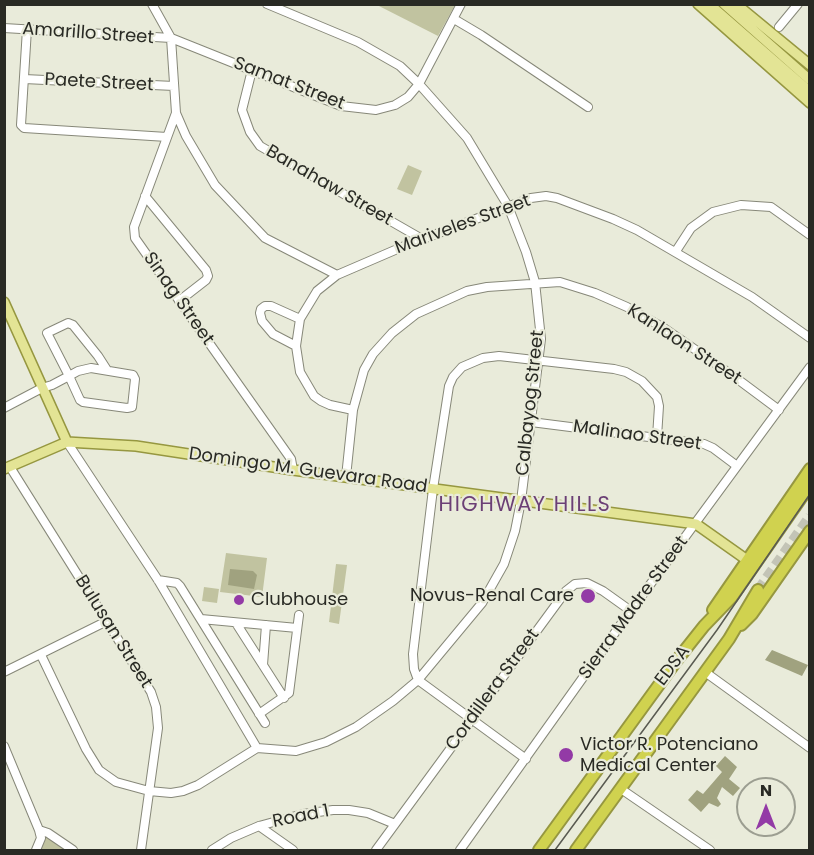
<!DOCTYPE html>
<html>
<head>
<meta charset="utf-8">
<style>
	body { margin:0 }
	#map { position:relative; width:814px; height:855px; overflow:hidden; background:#e9ebda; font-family:Poppins,sans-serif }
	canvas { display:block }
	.frame { position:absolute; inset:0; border:6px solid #292a24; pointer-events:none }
	.north { position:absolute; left:736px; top:777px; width:60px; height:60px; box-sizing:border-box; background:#e9ebda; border:2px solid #9c9e91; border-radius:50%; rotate:0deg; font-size:16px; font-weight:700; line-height:24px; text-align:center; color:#292a24 }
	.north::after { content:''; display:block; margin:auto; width:21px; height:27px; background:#933aa6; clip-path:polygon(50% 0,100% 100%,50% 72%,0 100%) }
</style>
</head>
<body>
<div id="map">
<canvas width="814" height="855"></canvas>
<div class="frame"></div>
<div class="north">N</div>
</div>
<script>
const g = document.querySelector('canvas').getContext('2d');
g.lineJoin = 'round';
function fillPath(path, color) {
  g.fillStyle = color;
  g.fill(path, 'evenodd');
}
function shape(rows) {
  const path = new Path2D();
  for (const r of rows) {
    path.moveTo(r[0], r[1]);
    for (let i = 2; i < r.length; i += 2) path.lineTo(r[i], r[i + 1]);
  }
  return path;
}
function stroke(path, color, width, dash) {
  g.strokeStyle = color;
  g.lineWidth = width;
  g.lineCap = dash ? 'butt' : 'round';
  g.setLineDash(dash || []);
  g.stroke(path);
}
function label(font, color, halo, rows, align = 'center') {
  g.font = font + ' Poppins,sans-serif';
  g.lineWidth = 4.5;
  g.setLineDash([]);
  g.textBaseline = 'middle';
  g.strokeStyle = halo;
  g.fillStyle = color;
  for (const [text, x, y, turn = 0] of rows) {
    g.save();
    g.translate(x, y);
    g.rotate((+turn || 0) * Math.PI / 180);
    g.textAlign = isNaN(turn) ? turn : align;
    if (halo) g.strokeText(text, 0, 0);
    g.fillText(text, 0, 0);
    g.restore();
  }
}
const green = shape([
	[377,5,455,5,438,36],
	[408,165,422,171,412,195,397,189],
	[226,553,267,558,262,597,220,592],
	[336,564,347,565,339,624,329,622],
	[204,587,219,589,217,603,202,601],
	[41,830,68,850,35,850]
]);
const water = shape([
	[230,569,253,571,257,575,254,589,228,585],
	[772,650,808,665,802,676,765,660],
	[725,756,737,767,729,779,740,788,733,796,722,787,717,798,721,804,718,807,709,803,701,812,688,800,697,790,703,794,716,779,722,772,716,766]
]);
const highwayTunnel = shape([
	[758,590,810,516]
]);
const minor = shape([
	[152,4,171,38,176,113,186,136,215,185,265,238,337,275],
	[454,19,481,35,588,107],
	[779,27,798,4],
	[4,28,171,38,341,106,376,110,395,105,408,97,419,84,461,4],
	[27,29,21,125,24,128,167,137],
	[252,70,242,110,250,132,260,146,422,239],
	[24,79,174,86],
	[176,113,134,227,135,238,291,459,293,470],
	[145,196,206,270,208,276,206,280,179,301],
	[676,251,691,228,713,212,741,205,771,207,810,235],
	[296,346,273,334,262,321,260,313,261,309,265,306,271,306,300,319],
	[4,408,42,388,52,385,69,376,78,371,91,368,133,375,135,379,132,407,127,408,83,402,80,400,69,376,47,333,68,323,73,325,98,356,107,370],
	[353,410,330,405,321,401,314,396,300,372,296,346,300,319,317,291,337,275,402,247,531,198,546,196,557,198,613,219,637,230,752,297,810,338],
	[531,422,704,444,713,448,737,466],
	[67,442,158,580,257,748],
	[10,467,151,692,156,707,158,728,141,850],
	[346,477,353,410,364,370,373,354,392,333,416,314,467,291,487,287,560,282,595,293,627,307,664,328,732,375,779,410],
	[158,580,177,583,180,586,265,723],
	[201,619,297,628],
	[236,623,284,698],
	[41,655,86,749,99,770,116,782,149,791,171,793,183,791,198,785,257,748],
	[263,665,266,625],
	[4,672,107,621],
	[705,672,810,748],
	[259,714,289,693,299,615],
	[4,746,39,830,41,838,36,850],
	[257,748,296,751,326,742,356,727,393,701,418,680,482,603,504,564,515,531,521,501,541,339,535,282,526,252,508,206,467,138,419,84,400,66,358,42,267,4],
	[526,759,418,680,414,669,413,654,433,489,449,386,453,377,462,367,483,358,499,356,614,369,626,372,642,381,657,397,659,406,657,437],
	[621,789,710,850],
	[259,826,293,850],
	[39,830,48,833,73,850],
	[212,850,231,838,259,826,303,814,333,810,349,810,368,813,395,824],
	[376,850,566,591,575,584,587,583,603,591,631,611],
	[460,850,624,620,810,367]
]);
const major = shape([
	[698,4,810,103],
	[709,4,810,92],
	[724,4,810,80],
	[736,4,810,65],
	[4,302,67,442],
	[4,469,67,442,136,446,293,470,696,524,747,560]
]);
const highway = shape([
	[713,610,810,469],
	[741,625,752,614,810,531],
	[539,850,677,660,704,626,732,597,810,485],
	[576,850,729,639,758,590]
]);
const tram = shape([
	[555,850,717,630,810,494]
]);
const markers = [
	[588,596,8,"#933aa6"],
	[239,600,6,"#933aa6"],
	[566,755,8,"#933aa6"]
];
const streetNames = [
	["Amarillo Street",88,34,4],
	["Paete Street",99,83,3],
	["Samat Street",289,84,21],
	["Banahaw Street",329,186,30],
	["Mariveles Street",463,225,-20],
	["Sinag Street",178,299,55],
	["Kanlaon Street",684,345,33],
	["Calbayog Street",531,403,-84],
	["Malinao Street",637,436,8],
	["Domingo M. Guevara Road",308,471,8],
	["Sierra Madre Street",634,608,-54],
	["Bulusan Street",113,632,58],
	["EDSA",673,666,-53],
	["Cordillera Street",493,690,-54],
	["Road 1",301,817,-11]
];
const poiNames = [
	["Novus-Renal Care",574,596,"right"],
	["Clubhouse",251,600],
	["Victor R. Potenciano",580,745],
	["Medical Center",580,766]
];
const quarterNames = [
	["HIGHWAY HILLS",525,506]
];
fillPath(green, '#c1c3a0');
fillPath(water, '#a0a27f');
stroke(highwayTunnel, '#c3c4b6', 10, [10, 5]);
stroke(minor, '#878879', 10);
stroke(major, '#969740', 12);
stroke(highway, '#969740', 14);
stroke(minor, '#fff', 8);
stroke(major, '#e3e495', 9);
stroke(highway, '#d0d24f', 10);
stroke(tram, '#595a51', 1.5);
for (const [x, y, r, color] of markers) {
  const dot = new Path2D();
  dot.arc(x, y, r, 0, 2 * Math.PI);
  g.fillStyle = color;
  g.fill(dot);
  stroke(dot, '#e9ebda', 2);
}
label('18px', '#292a24', '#e9ebda', streetNames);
label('18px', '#292a24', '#e9ebda', poiNames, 'left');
g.letterSpacing = '1.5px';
label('21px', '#6b3f75', '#e9ebda', quarterNames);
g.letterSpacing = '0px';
</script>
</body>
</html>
